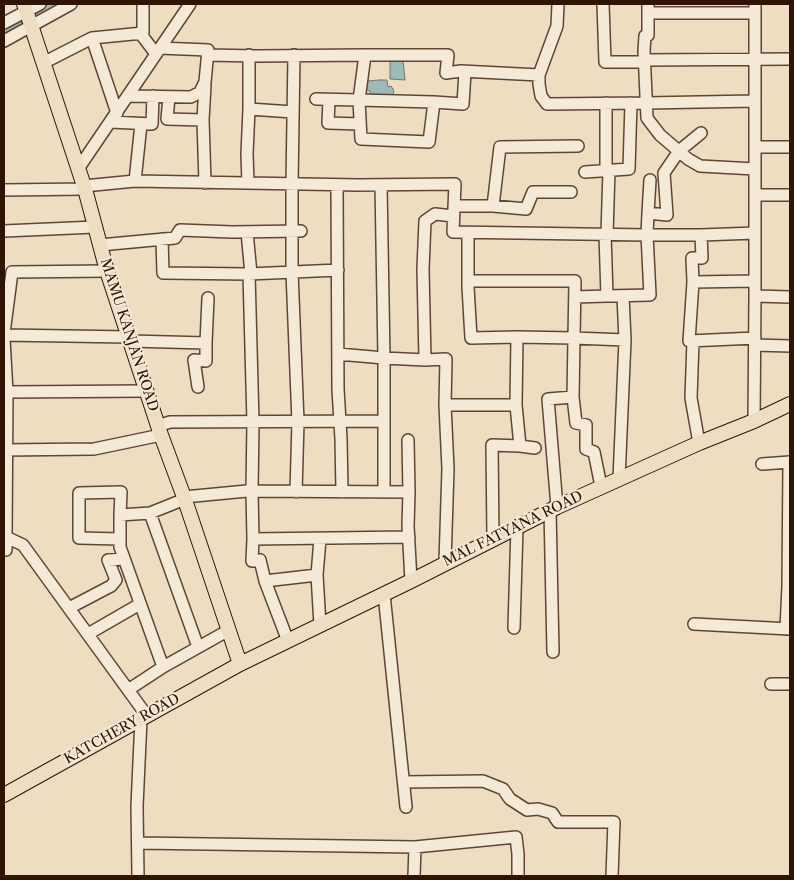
<!DOCTYPE html>
<html>
<head>
<meta charset="utf-8">
<style>
	body { margin:0 }
	#map { position:relative; width:794px; height:880px; overflow:hidden; background:#efddc2; font-family:"Libre Caslon Text",serif }
	canvas { display:block }
	.frame { position:absolute; inset:0; border:5px solid #2f1403; pointer-events:none }
</style>
</head>
<body>
<div id="map">
<canvas width="794" height="880"></canvas>
<div class="frame"></div>
</div>
<script>
const g = document.querySelector('canvas').getContext('2d');
g.lineJoin = 'round';
function fillPath(path, color) {
  g.fillStyle = color;
  g.fill(path, 'evenodd');
}
function shape(rows) {
  const path = new Path2D();
  for (const r of rows) {
    path.moveTo(r[0], r[1]);
    for (let i = 2; i < r.length; i += 2) path.lineTo(r[i], r[i + 1]);
  }
  return path;
}
function stroke(path, color, width, dash) {
  g.strokeStyle = color;
  g.lineWidth = width;
  g.lineCap = dash ? 'butt' : 'round';
  g.setLineDash(dash || []);
  g.stroke(path);
}
function label(font, color, halo, rows, align = 'center') {
  g.font = font + ' "Libre Caslon Text",serif';
  g.lineWidth = 4;
  g.setLineDash([]);
  g.textBaseline = 'middle';
  g.strokeStyle = halo;
  g.fillStyle = color;
  for (const [text, x, y, turn = 0] of rows) {
    g.save();
    g.translate(x, y);
    g.rotate((+turn || 0) * Math.PI / 180);
    g.textAlign = isNaN(turn) ? turn : align;
    if (halo) g.strokeText(text, 0, 0);
    g.fillText(text, 0, 0);
    g.restore();
  }
}
const water = shape([
	[390,60,403,60,405,80,390,79,390,60],
	[380,80,387,80,388,87,391,86,393,89,394,92,392,96,387,94,385,100,370,96,370,91,365,89,366,81,380,80]
]);
const canal = shape([
	[4,32,57,4]
]);
const minor = shape([
	[603,4,605,62,645,62],
	[648,4,648,35,645,36,644,51,647,118,660,135,688,159,700,166,755,169],
	[648,13,755,13],
	[4,23,40,4],
	[140,33,156,54],
	[92,38,117,113],
	[4,41,71,4],
	[207,55,257,56,365,55],
	[249,55,249,109],
	[294,55,292,184,292,272,298,422,296,492],
	[645,60,790,59],
	[43,63,92,38,143,33,143,4],
	[539,75,539,84,541,96,547,104,646,103,755,101],
	[205,85,203,120,205,183],
	[128,96,191,97,200,92,205,82,208,50,160,48],
	[169,97,167,119,203,120],
	[316,99,359,100,365,55,448,55,446,73,461,71,539,75,557,26,558,4],
	[329,100,328,123,360,124],
	[359,100,434,102,429,142,361,139,359,100],
	[434,102,463,104,465,72],
	[606,103,606,171],
	[111,122,152,124,153,96],
	[755,147,790,147],
	[78,169,190,4],
	[585,172,629,169,631,103],
	[135,181,141,124],
	[248,183,247,154,249,109,293,112],
	[337,185,338,389,341,439,342,492],
	[84,186,135,181,358,185,455,184,453,232,647,235,701,235,755,233],
	[4,190,85,189],
	[571,192,533,192,526,209,493,206,500,147,578,146],
	[755,195,790,195],
	[454,206,493,206],
	[648,213,650,180],
	[4,231,95,227],
	[247,232,251,274],
	[605,234,607,296,650,295,647,235,648,213,667,215,664,173,679,151,701,133],
	[607,234,609,170],
	[162,239,163,273,249,274,338,270],
	[100,245,175,238,180,230,232,232,301,231],
	[249,274,253,422,252,491,253,539,252,561,260,560,265,581],
	[468,281,575,281,574,338,625,340,619,479],
	[693,282,692,258,702,258,701,235],
	[623,296,625,340],
	[755,296,790,297],
	[575,297,607,296],
	[4,333,12,272,107,271],
	[4,335,129,337],
	[517,337,574,338,573,397],
	[755,338,689,341,693,282,755,281],
	[4,339,7,392,6,537,6,550,4,550],
	[130,341,206,343,208,298],
	[693,341,691,398,699,443],
	[755,345,790,346],
	[338,354,384,358,381,185],
	[425,360,423,269,425,221,435,214,453,216],
	[198,387,194,360,206,361,206,343],
	[7,392,147,391],
	[445,405,516,405,517,337,471,338,468,287,468,233],
	[754,421,755,296,755,4],
	[158,426,170,422,384,421],
	[520,446,535,448],
	[4,450,94,449,161,435],
	[762,464,790,462],
	[384,492,384,358,425,360,446,359,445,405,448,469,445,562],
	[409,492,408,526,411,581],
	[184,497,247,491,409,492,408,440],
	[557,507,548,399,573,397,576,423,586,425,586,449,594,452,601,486],
	[550,510,553,652],
	[150,513,198,647],
	[6,537,23,545,147,716],
	[120,539,79,538,79,493,121,492,120,515],
	[253,539,409,537],
	[320,539,317,575,320,625],
	[493,539,492,445,520,446,516,405],
	[788,586,789,462],
	[384,594,406,807],
	[69,608,111,586,116,580,108,560,124,559],
	[694,624,790,629],
	[514,628,517,527],
	[786,629,788,586,790,586],
	[88,634,140,604],
	[288,641,265,581,317,575],
	[163,667,120,547,120,515,150,513,185,499],
	[771,684,790,684],
	[128,690,163,667,229,630],
	[404,782,483,781,503,789,510,799,527,810,538,809,552,813,558,822,614,822,612,876],
	[138,843,415,847,516,837,518,854,518,876],
	[138,876,137,806,141,719],
	[414,876,415,847]
]);
const major = shape([
	[24,4,85,189,107,271,161,435,184,497,240,664],
	[4,795,240,664,411,581,557,507,699,443,754,421,790,404]
]);
const streetNames = [
	["MAMU KANJAN ROAD",129,335,72],
	["MAL FATYANA ROAD",513,529,-26],
	["KATCHERY ROAD",122,729,-29]
];
fillPath(water, '#9cbaba');
stroke(water, '#707871', 1);
stroke(canal, '#9cbaba', 9);
stroke(minor, '#5f4633', 14);
stroke(major, '#2f1403', 16);
stroke(minor, '#f5e9d7', 11);
stroke(major, '#efddc2', 14);
label('14px', '#2f1403', '#f5e9d7', streetNames);
</script>
</body>
</html>
